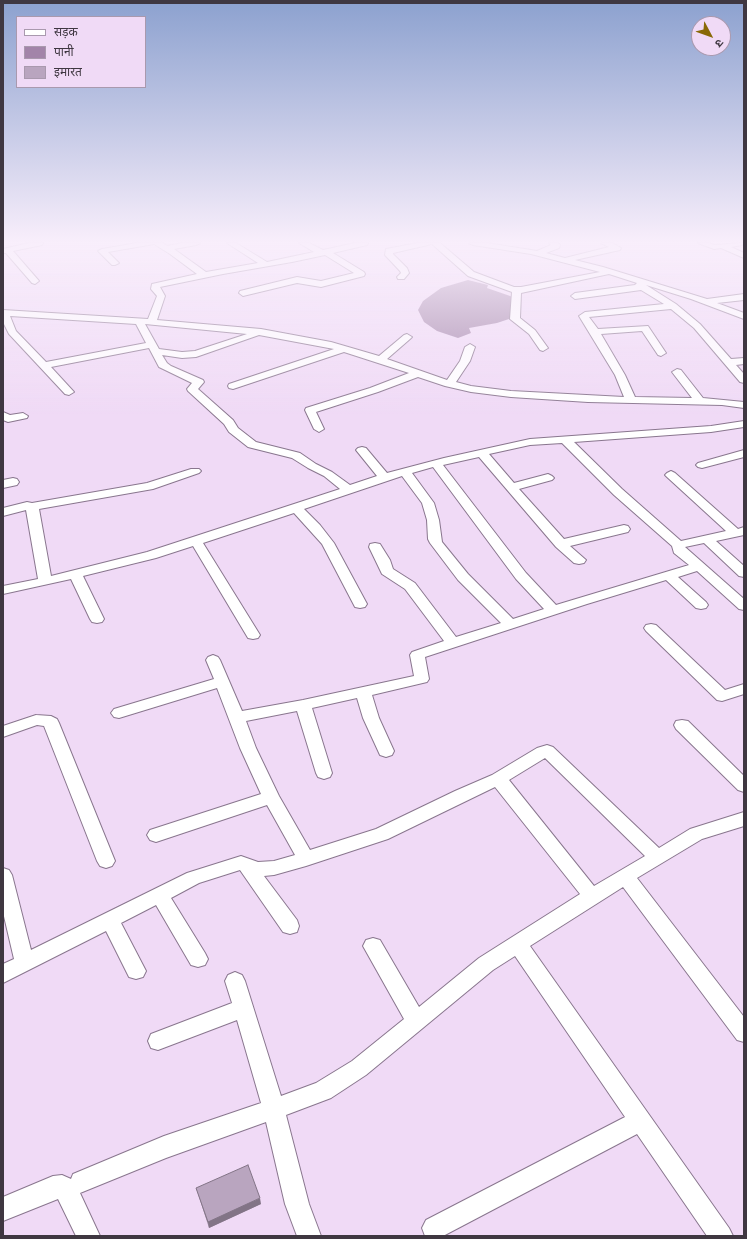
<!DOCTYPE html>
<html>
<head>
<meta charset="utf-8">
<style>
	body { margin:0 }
	#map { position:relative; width:747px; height:1239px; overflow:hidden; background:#f0daf6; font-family:"Open Sans","Noto Sans Devanagari",sans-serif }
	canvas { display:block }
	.frame { position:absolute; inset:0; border:4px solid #3f3741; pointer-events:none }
	.legend { position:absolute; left:16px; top:16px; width:130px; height:72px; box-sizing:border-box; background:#f0daf6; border:1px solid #a999ae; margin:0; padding:5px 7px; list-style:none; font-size:12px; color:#3f3741 }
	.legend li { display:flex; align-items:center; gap:8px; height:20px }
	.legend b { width:20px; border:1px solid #a999ae }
	.north { position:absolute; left:691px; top:16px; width:40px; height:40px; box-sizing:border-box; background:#f0daf6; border:1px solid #a999ae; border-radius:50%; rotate:131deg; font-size:11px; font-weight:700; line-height:16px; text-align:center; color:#3f3741 }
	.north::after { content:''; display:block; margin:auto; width:14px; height:18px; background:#896907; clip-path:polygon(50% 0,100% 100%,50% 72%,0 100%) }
</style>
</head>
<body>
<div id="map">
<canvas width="747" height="1239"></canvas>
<div class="frame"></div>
<ul class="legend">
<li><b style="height:5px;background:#fff"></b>सड़क</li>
<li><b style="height:11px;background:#a284a9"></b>पानी</li>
<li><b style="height:11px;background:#b9a5bf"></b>इमारत</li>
</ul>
<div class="north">उ</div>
</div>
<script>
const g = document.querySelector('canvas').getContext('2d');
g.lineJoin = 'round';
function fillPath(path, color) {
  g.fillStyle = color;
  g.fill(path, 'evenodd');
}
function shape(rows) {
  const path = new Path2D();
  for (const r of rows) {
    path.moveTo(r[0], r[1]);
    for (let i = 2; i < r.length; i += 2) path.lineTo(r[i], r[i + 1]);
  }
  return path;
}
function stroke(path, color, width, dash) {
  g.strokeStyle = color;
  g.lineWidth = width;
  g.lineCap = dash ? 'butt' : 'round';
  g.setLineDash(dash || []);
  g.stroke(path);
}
const water = shape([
	[468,280,488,285,487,288,513,297,514,312,509,319,497,323,469,328,471,333,458,338,437,331,424,322,418,310,423,301,441,288]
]);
const minor = shape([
	[29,243,43,243,42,245,13,251,39,281,35,284,32,283,6,253,3,253,3,249,29,243],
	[137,243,163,243,167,246,183,243,200,243,196,245,174,249,206,272,258,263,227,243,236,243,267,262,314,252,299,243,309,243,323,250,355,243,368,243,367,245,333,253,364,272,365,274,364,276,321,287,297,283,243,296,239,293,240,291,297,277,321,281,354,273,325,255,292,262,223,274,160,287,165,296,157,320,261,329,331,342,379,356,404,335,407,334,412,337,410,339,387,359,447,380,460,361,465,347,470,344,475,347,470,361,456,382,471,386,511,391,624,397,615,375,579,316,585,312,664,304,641,290,575,299,571,296,575,293,635,285,637,283,609,274,521,293,520,318,535,330,548,348,543,351,540,350,529,334,510,319,512,292,468,276,432,244,393,253,393,254,407,268,409,273,404,279,398,279,397,277,401,273,400,271,385,255,386,249,418,243,440,243,474,272,514,287,521,287,600,272,531,254,473,245,469,243,487,243,537,251,551,245,549,243,558,243,560,245,559,248,546,253,565,258,609,247,601,243,612,243,621,248,620,250,575,260,603,267,707,299,744,294,744,300,717,303,744,313,744,319,691,299,646,285,676,304,700,324,731,359,744,358,744,364,736,365,744,374,744,383,740,382,694,328,671,309,589,317,598,329,648,326,666,353,661,356,658,355,642,331,601,334,625,375,635,397,692,398,672,372,677,369,681,370,703,398,744,402,744,408,722,405,588,402,511,397,471,392,445,386,418,377,378,392,316,412,324,429,319,432,314,429,305,410,306,408,370,388,409,373,344,352,233,389,229,388,228,386,229,384,334,349,259,335,196,357,182,358,162,355,167,363,171,366,203,380,204,382,198,389,233,420,238,428,256,442,300,453,316,464,332,472,350,485,377,476,356,450,358,448,362,447,366,448,387,473,444,458,530,439,711,426,744,421,744,427,711,432,574,442,622,489,681,541,726,531,667,477,665,475,667,473,671,471,675,473,738,529,744,527,744,535,716,541,744,566,744,577,739,576,704,543,685,547,744,599,744,610,739,609,697,571,678,577,706,602,708,605,706,608,701,609,696,608,666,580,587,604,425,657,429,679,427,682,372,695,379,718,394,751,392,755,386,757,380,755,363,718,357,698,312,708,332,773,330,777,324,779,318,777,316,773,297,711,246,721,256,748,279,796,310,850,376,829,455,791,492,775,537,748,547,745,553,747,659,848,690,829,744,812,744,826,702,839,637,878,744,1017,744,1042,737,1040,623,887,530,946,729,1228,733,1236,707,1236,637,1134,443,1236,425,1236,422,1228,426,1220,625,1117,515,956,493,970,366,1075,331,1098,286,1115,309,1204,321,1236,297,1236,285,1204,266,1122,166,1158,80,1193,100,1236,76,1236,58,1199,3,1221,3,1197,53,1176,62,1175,71,1179,73,1174,164,1136,261,1103,237,1020,158,1050,151,1048,148,1041,151,1034,232,1003,225,981,228,975,235,972,242,975,245,981,281,1096,316,1083,352,1061,404,1019,363,946,366,940,373,938,380,940,419,1007,479,958,580,894,495,787,388,839,306,866,274,875,264,876,297,920,299,926,297,932,290,934,283,932,240,870,199,883,171,898,205,953,208,959,205,965,198,967,191,965,156,905,121,923,146,971,143,977,136,979,129,977,106,931,3,983,3,964,14,959,3,912,3,868,9,870,12,875,31,950,187,873,241,856,258,862,274,861,295,855,267,805,156,842,150,840,147,835,150,830,261,794,240,748,217,688,119,718,114,717,111,713,114,709,214,679,206,660,208,657,213,655,218,657,220,660,242,711,303,700,414,676,410,655,412,652,444,641,405,589,382,574,369,547,370,544,375,543,380,544,390,560,393,569,415,583,456,637,501,623,458,580,430,543,428,539,427,520,422,503,402,476,304,509,320,525,334,543,367,604,365,607,360,608,355,607,322,544,294,513,203,543,260,635,258,638,253,639,248,638,193,546,156,558,83,576,104,619,102,622,97,623,92,622,90,619,71,579,3,594,3,586,38,579,26,510,3,516,3,508,27,502,32,503,147,483,191,469,199,469,201,471,199,473,153,489,39,509,51,576,147,552,340,489,324,476,308,468,292,458,248,447,229,432,224,424,188,391,187,389,192,383,159,367,149,348,51,367,74,392,69,395,65,394,9,334,3,322,3,310,148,319,157,296,151,289,152,284,197,274,170,254,154,244,108,252,119,263,115,265,112,265,98,251,102,249,137,243],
	[10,316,136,324,146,343,46,362,16,331,10,316],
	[145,324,247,334,195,351,182,352,159,349,145,324],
	[562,443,614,495,672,546,674,553,689,565,556,605,526,573,443,465,479,457,556,547,574,563,579,564,584,563,586,560,570,546,628,532,630,529,628,526,624,525,564,539,519,489,552,480,554,478,552,476,548,474,514,483,489,454,530,445,562,443],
	[433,467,516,579,544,609,513,619,468,574,442,542,439,520,434,503,412,473,433,467],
	[545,758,645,856,594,886,509,780,545,758],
	[698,243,709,243,714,245,743,243,742,245,731,247,744,253,744,258,721,248,714,249,698,243],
	[3,412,10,415,23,413,28,416,27,418,8,422,3,420,3,412],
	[744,450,744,457,702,468,698,467,696,465,698,463,744,450],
	[13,478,17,479,19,482,17,485,3,488,3,480,13,478],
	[651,624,656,625,725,690,744,684,744,694,722,701,717,700,646,631,644,628,646,625,651,624],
	[36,715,51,716,57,719,59,723,115,861,112,866,106,868,100,866,97,861,44,726,37,725,3,737,3,726,36,715],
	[682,720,688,721,744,776,744,792,738,790,676,729,674,725,676,721,682,720]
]);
const wall = shape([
	[196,1188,261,1204,209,1228,198,1194]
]);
const shadedWall = shape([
	[260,1198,261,1204,209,1228,208,1222]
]);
const building = shape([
	[248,1165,260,1198,208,1222,196,1188,248,1165]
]);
fillPath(water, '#a284a9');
stroke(minor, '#89768e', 2);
fillPath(minor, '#fff');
fillPath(wall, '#9f8ea4');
fillPath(shadedWall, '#827486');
fillPath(building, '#b9a5bf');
stroke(building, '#827486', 1);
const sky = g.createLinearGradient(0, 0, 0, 416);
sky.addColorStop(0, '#8ca1cf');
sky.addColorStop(0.58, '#f8eefb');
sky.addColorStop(1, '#f8eefb00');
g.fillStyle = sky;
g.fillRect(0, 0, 747, 416);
</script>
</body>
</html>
